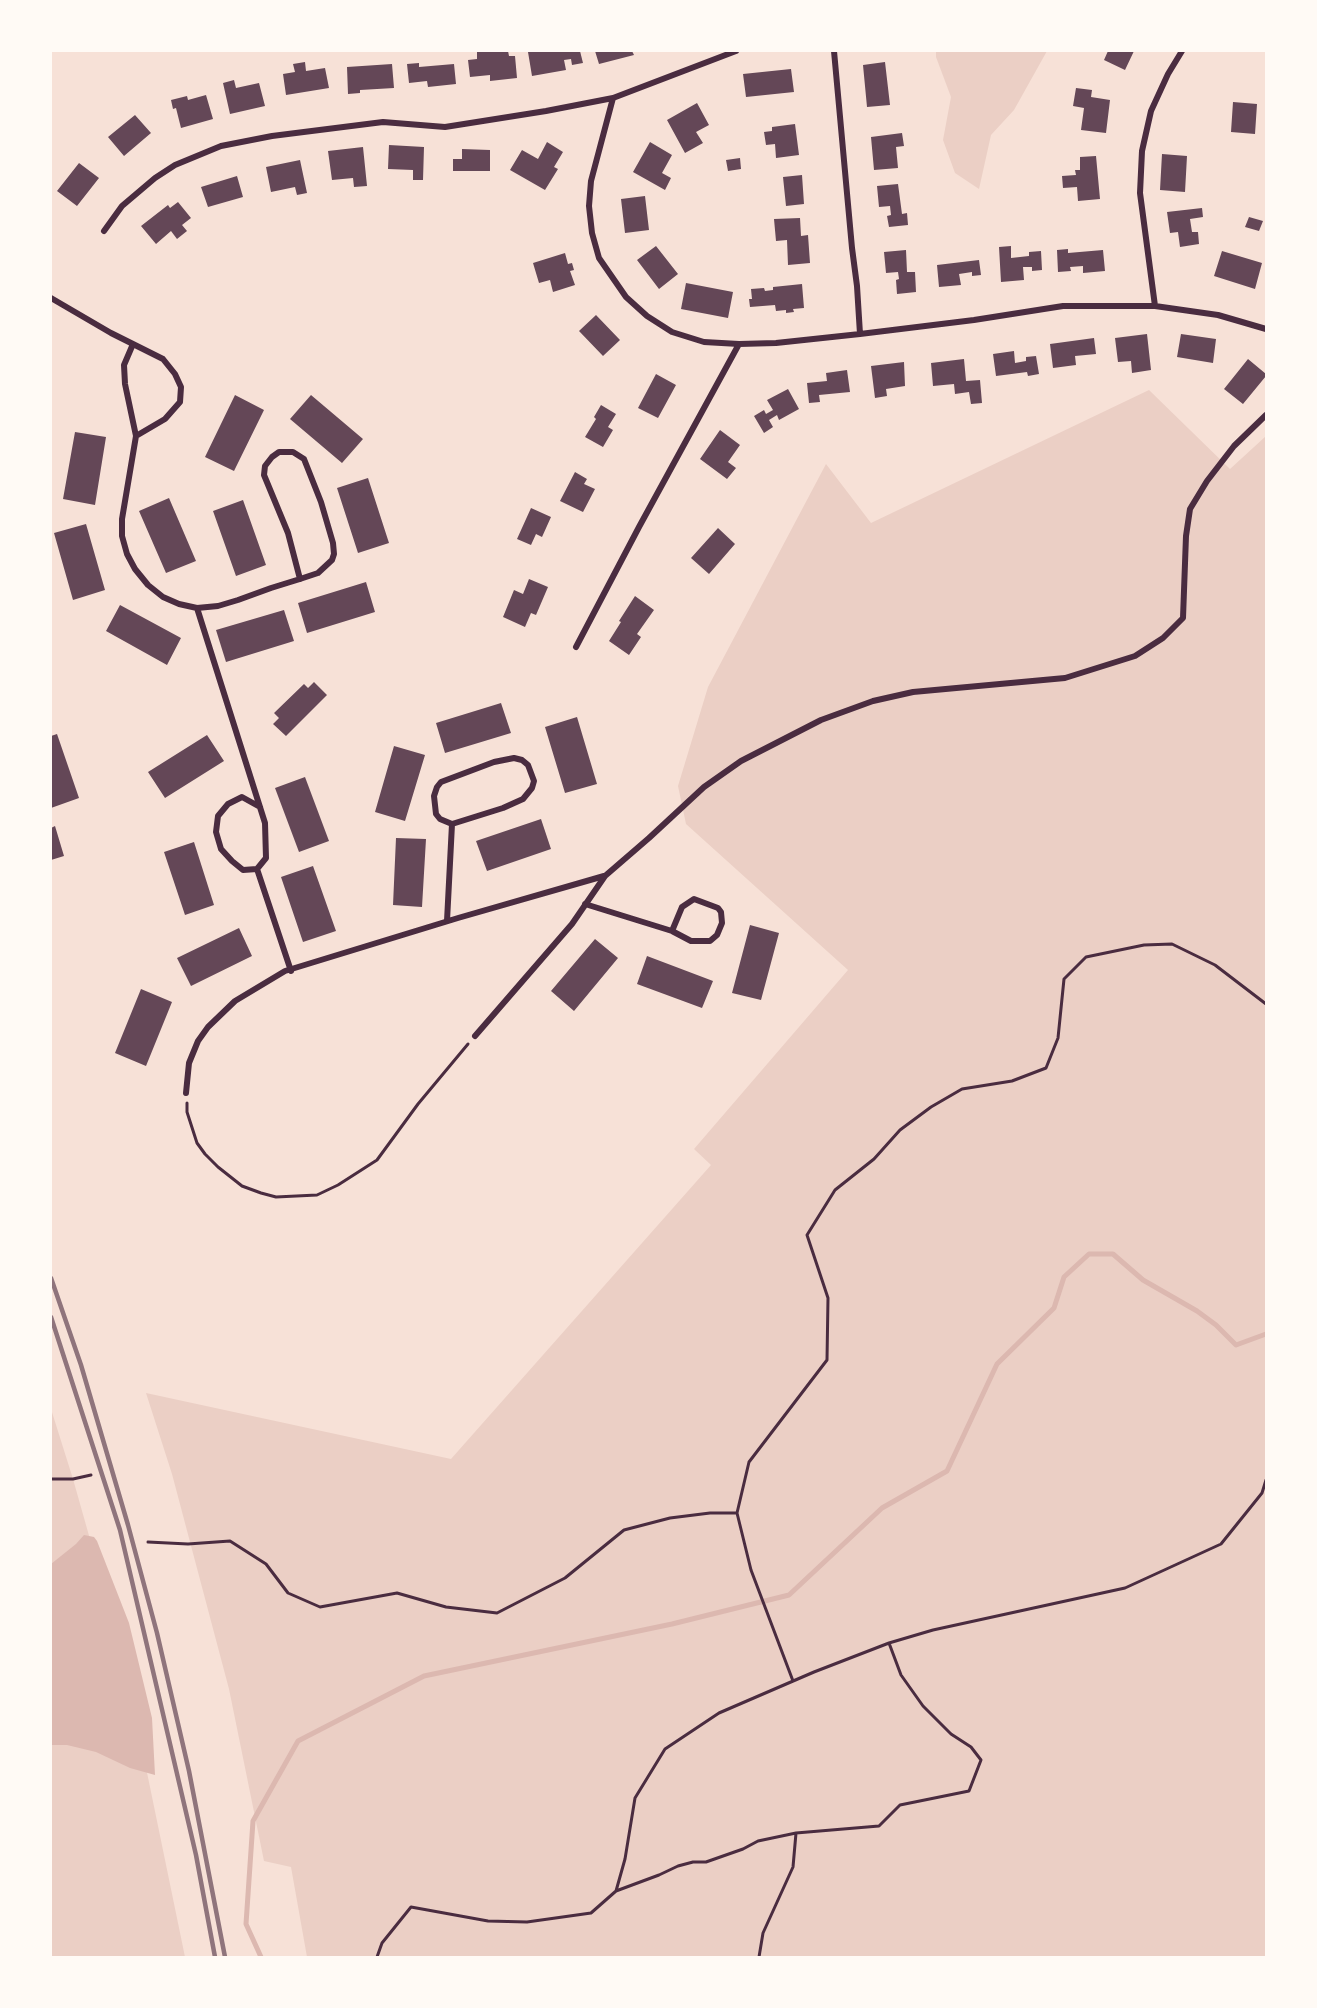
<!DOCTYPE html>
<html>
<head>
<meta charset="utf-8">
<style>
	body { margin:0 }
	#map { position:relative; width:1317px; height:2008px; overflow:hidden; background:#f7e1d7; font-family:"Open Sans",sans-serif }
	canvas { display:block }
	.frame { position:absolute; inset:0; border:52px solid #fffaf5; pointer-events:none }
</style>
</head>
<body>
<div id="map">
<canvas width="1317" height="2008"></canvas>
<div class="frame"></div>
</div>
<script>
const g = document.querySelector('canvas').getContext('2d');
g.lineJoin = 'round';
function fillPath(path, color) {
  g.fillStyle = color;
  g.fill(path, 'evenodd');
}
function shape(rows) {
  const path = new Path2D();
  for (const r of rows) {
    path.moveTo(r[0], r[1]);
    for (let i = 2; i < r.length; i += 2) path.lineTo(r[i], r[i + 1]);
  }
  return path;
}
function stroke(path, color, width, dash) {
  g.strokeStyle = color;
  g.lineWidth = width;
  g.lineCap = dash ? 'butt' : 'round';
  g.setLineDash(dash || []);
  g.stroke(path);
}
const green = shape([
	[936,51,1047,51,1014,110,991,135,979,189,955,173,943,140,951,97,936,57],
	[1149,390,1230,469,1266,436,1266,1957,307,1957,291,1867,264,1861,229,1689,172,1474,146,1393,451,1459,711,1165,694,1149,848,970,686,824,678,786,708,687,826,464,871,523],
	[51,1409,73,1479,123,1656,185,1957,51,1957]
]);
const water = shape([
	[84,1535,94,1537,97,1541,129,1623,152,1718,155,1775,130,1768,96,1752,67,1745,51,1745,51,1564,76,1544]
]);
const stream = shape([
	[261,1957,246,1924,253,1821,298,1741,424,1676,672,1624,789,1595,882,1508,947,1471,997,1364,1054,1308,1064,1277,1089,1254,1113,1254,1143,1280,1197,1311,1216,1325,1236,1345,1266,1334]
]);
const building = shape([
	[477,51,508,51,509,56,515,56,517,78,490,81,490,75,470,77,468,60,477,59],
	[535,51,580,51,583,63,572,65,571,59,564,60,566,70,532,76,528,52],
	[595,51,632,51,634,55,599,64],
	[1108,51,1134,51,1125,70,1104,60],
	[305,62,306,71,325,68,329,88,286,95,283,74,295,72,293,64],
	[885,62,890,105,867,107,863,65],
	[419,63,419,67,454,64,456,84,428,87,427,81,409,83,407,64],
	[392,64,394,88,360,90,360,93,348,94,347,67],
	[791,69,794,92,746,97,743,74],
	[234,80,236,88,259,83,265,106,230,114,223,83],
	[1076,88,1092,90,1091,97,1110,100,1106,133,1081,130,1084,108,1073,106],
	[206,95,213,119,181,128,176,108,173,109,171,100,187,96,188,100],
	[1233,102,1257,104,1255,134,1231,132],
	[697,103,709,125,696,132,703,143,685,153,667,120],
	[135,115,151,133,124,156,108,137],
	[795,124,799,155,776,158,775,144,766,145,764,132,772,131,772,127],
	[902,133,904,146,896,147,898,168,874,170,871,137],
	[547,142,563,152,554,167,558,169,545,190,510,170,522,150,538,159],
	[650,142,672,155,662,173,671,178,665,190,633,172],
	[389,145,424,147,423,180,413,180,413,170,388,169],
	[363,147,367,186,354,187,353,178,332,180,328,151],
	[462,149,490,150,490,171,453,171,453,159,462,159],
	[1162,154,1187,156,1185,192,1160,190],
	[1096,156,1100,199,1078,201,1077,187,1063,188,1062,176,1076,175,1075,170,1080,170,1080,157],
	[740,158,741,169,728,171,726,160],
	[300,160,307,193,297,195,295,187,271,192,266,167],
	[79,163,99,178,77,206,57,191],
	[802,175,804,204,786,206,783,177],
	[237,176,243,197,208,207,201,187],
	[898,184,902,214,907,213,908,225,889,227,887,216,891,215,890,206,879,207,877,186],
	[645,196,649,230,625,233,621,199],
	[178,202,191,218,182,225,187,231,177,239,171,231,156,244,141,226,168,205,170,208],
	[1202,208,1203,217,1190,219,1192,232,1198,232,1199,244,1180,247,1178,232,1170,233,1167,212],
	[1249,217,1263,221,1259,231,1245,227],
	[800,218,801,236,808,235,810,263,788,265,787,240,776,241,774,219],
	[656,246,678,274,659,289,637,260],
	[1011,246,1011,258,1029,256,1029,252,1041,251,1042,270,1032,271,1032,267,1023,267,1024,280,1001,282,999,247],
	[1068,249,1068,253,1103,250,1105,271,1083,273,1083,266,1070,267,1071,271,1058,272,1057,250],
	[906,250,907,272,915,272,916,292,897,294,896,280,899,279,898,272,886,273,884,252],
	[1222,251,1262,263,1255,289,1214,276],
	[565,253,568,264,572,263,574,270,570,271,575,285,553,292,550,280,539,283,533,263],
	[979,260,981,275,972,276,972,272,959,274,961,285,939,287,937,265],
	[686,283,733,292,728,318,681,309],
	[802,284,804,308,793,309,794,312,786,313,786,310,776,311,775,305,750,307,749,299,752,299,751,289,764,288,765,291,773,290,773,287],
	[596,315,620,340,603,356,579,331],
	[1147,334,1151,370,1132,373,1131,361,1118,362,1115,338],
	[1181,334,1216,339,1213,363,1177,357],
	[1094,338,1096,354,1075,356,1076,365,1053,368,1050,344],
	[1014,351,1015,363,1026,361,1026,357,1036,356,1039,374,1028,376,1027,372,996,376,993,354],
	[964,359,966,381,980,380,982,403,971,404,969,392,955,394,954,384,933,386,931,363],
	[1248,359,1266,374,1266,376,1243,404,1224,389],
	[904,362,905,386,886,389,887,396,875,398,871,366],
	[847,370,850,392,819,395,820,402,809,403,807,383,827,381,826,373],
	[656,374,676,385,658,418,638,408],
	[788,389,799,409,779,420,777,415,769,420,773,427,764,433,754,416,764,410,766,414,773,410,767,400],
	[235,395,264,410,234,471,205,457],
	[311,395,363,439,342,463,290,419],
	[601,405,616,414,608,427,613,430,603,447,585,437,596,419,594,417],
	[720,430,740,445,728,462,736,468,727,479,700,459],
	[75,432,106,437,95,505,63,499],
	[575,472,587,479,584,484,595,489,583,512,560,501],
	[368,478,389,543,358,553,337,488],
	[169,498,196,561,166,573,139,511],
	[243,500,266,565,236,576,213,511],
	[531,508,551,517,542,537,536,534,531,545,517,539],
	[86,524,105,590,73,600,54,533],
	[718,528,735,544,709,574,691,558],
	[529,579,548,587,536,615,531,613,525,627,503,617,514,590,523,594],
	[366,582,375,612,307,633,298,603],
	[635,596,654,610,637,634,641,637,629,655,609,641,621,622,619,621],
	[120,605,181,638,167,665,106,631],
	[284,610,294,641,226,662,216,630],
	[314,682,327,695,286,736,273,724,279,718,274,713,304,684,308,688],
	[501,703,511,733,445,753,436,723],
	[577,717,597,784,565,793,545,727],
	[57,734,79,798,51,808,51,736],
	[207,735,224,761,165,798,148,772],
	[394,746,425,755,405,821,375,812],
	[305,777,329,841,299,852,275,788],
	[541,819,551,849,487,871,476,841],
	[55,826,64,856,51,860,51,828],
	[396,838,426,839,422,907,393,905],
	[194,842,214,905,185,915,164,852],
	[313,866,336,931,303,942,281,877],
	[750,925,779,933,761,1000,732,993],
	[239,928,252,956,191,986,177,958],
	[595,939,618,958,574,1011,551,991],
	[647,956,713,981,702,1008,637,984],
	[141,989,172,1002,146,1066,115,1053]
]);
const path = shape([
	[187,1103,187,1112,197,1143,205,1154,218,1167,242,1186,261,1193,276,1197,317,1195,338,1185,377,1160,418,1104,468,1044],
	[51,1479,73,1479,91,1475],
	[737,1513,751,1570,793,1681],
	[148,1542,188,1544,230,1541,266,1564,288,1593,320,1607,397,1593,446,1607,497,1613,565,1578,624,1530,670,1518,710,1513,737,1513,749,1462,827,1360,828,1298,807,1235,835,1190,874,1159,900,1130,931,1107,962,1089,1012,1081,1046,1068,1058,1038,1064,979,1086,957,1144,945,1172,944,1215,965,1266,1004],
	[616,1891,659,1875,678,1866,693,1862,706,1862,743,1849,758,1841,796,1833,879,1826,900,1805,969,1791,981,1760,971,1747,951,1734,923,1706,901,1675,889,1643],
	[377,1957,382,1943,411,1907,488,1921,527,1922,591,1913,616,1891,625,1859,635,1798,665,1749,719,1713,814,1672,889,1643,933,1630,1125,1588,1221,1544,1262,1493,1266,1480],
	[759,1957,763,1933,793,1867,796,1833]
]);
const minor = shape([
	[834,51,852,248,857,286,860,334],
	[613,98,591,181,589,206,592,233,599,258,626,297,647,316,672,332,704,342,739,344],
	[104,231,122,206,155,178,175,165,221,146,272,136,383,122,445,127,546,111,613,98,736,51],
	[51,298,111,333,163,359,175,374,181,387,180,402,165,419,136,436],
	[1155,306,1140,193,1142,151,1151,111,1168,74,1182,51],
	[133,344,124,365,125,384,136,436,122,519,122,536,127,554,135,569,148,585,163,597,179,604,197,608,218,606,238,600,271,588,300,579,318,573,332,560,334,554,333,543,321,502,304,459,293,452,279,452,272,457,265,466,264,475,288,533,300,579],
	[197,608,265,823,266,858,257,869,291,971],
	[576,647,639,527,739,344,776,343,860,334,974,320,1063,306,1155,306,1218,315,1266,329],
	[514,758,522,760,528,765,534,781,532,788,523,799,503,808,452,824,440,819,436,814,434,796,437,787,441,782,494,762,514,758],
	[257,869,243,870,232,861,221,849,216,832,218,816,228,804,242,797,260,807],
	[585,904,672,931,691,941,710,941,717,935,722,923,721,912,718,908,694,899,682,907,672,931],
	[447,921,452,824],
	[475,1036,572,924,605,876,649,838,704,787,741,761,821,720,873,701,913,692,1065,678,1135,656,1163,638,1183,618,1186,536,1190,509,1207,481,1234,446,1266,415],
	[186,1093,189,1063,198,1041,208,1027,235,1001,285,971,458,918,604,876]
]);
const rail = shape([
	[51,1278,81,1365,128,1525,157,1633,189,1771,225,1957],
	[51,1317,120,1530,196,1855,215,1957]
]);
fillPath(green, '#ebcfc5');
fillPath(water, '#dcb8b0');
stroke(stream, '#dcb8b0', 5);
fillPath(building, '#644757');
stroke(path, '#4a2c40', 3);
stroke(minor, '#4a2c40', 6);
stroke(rail, '#8f747c', 4.5);
</script>
</body>
</html>
